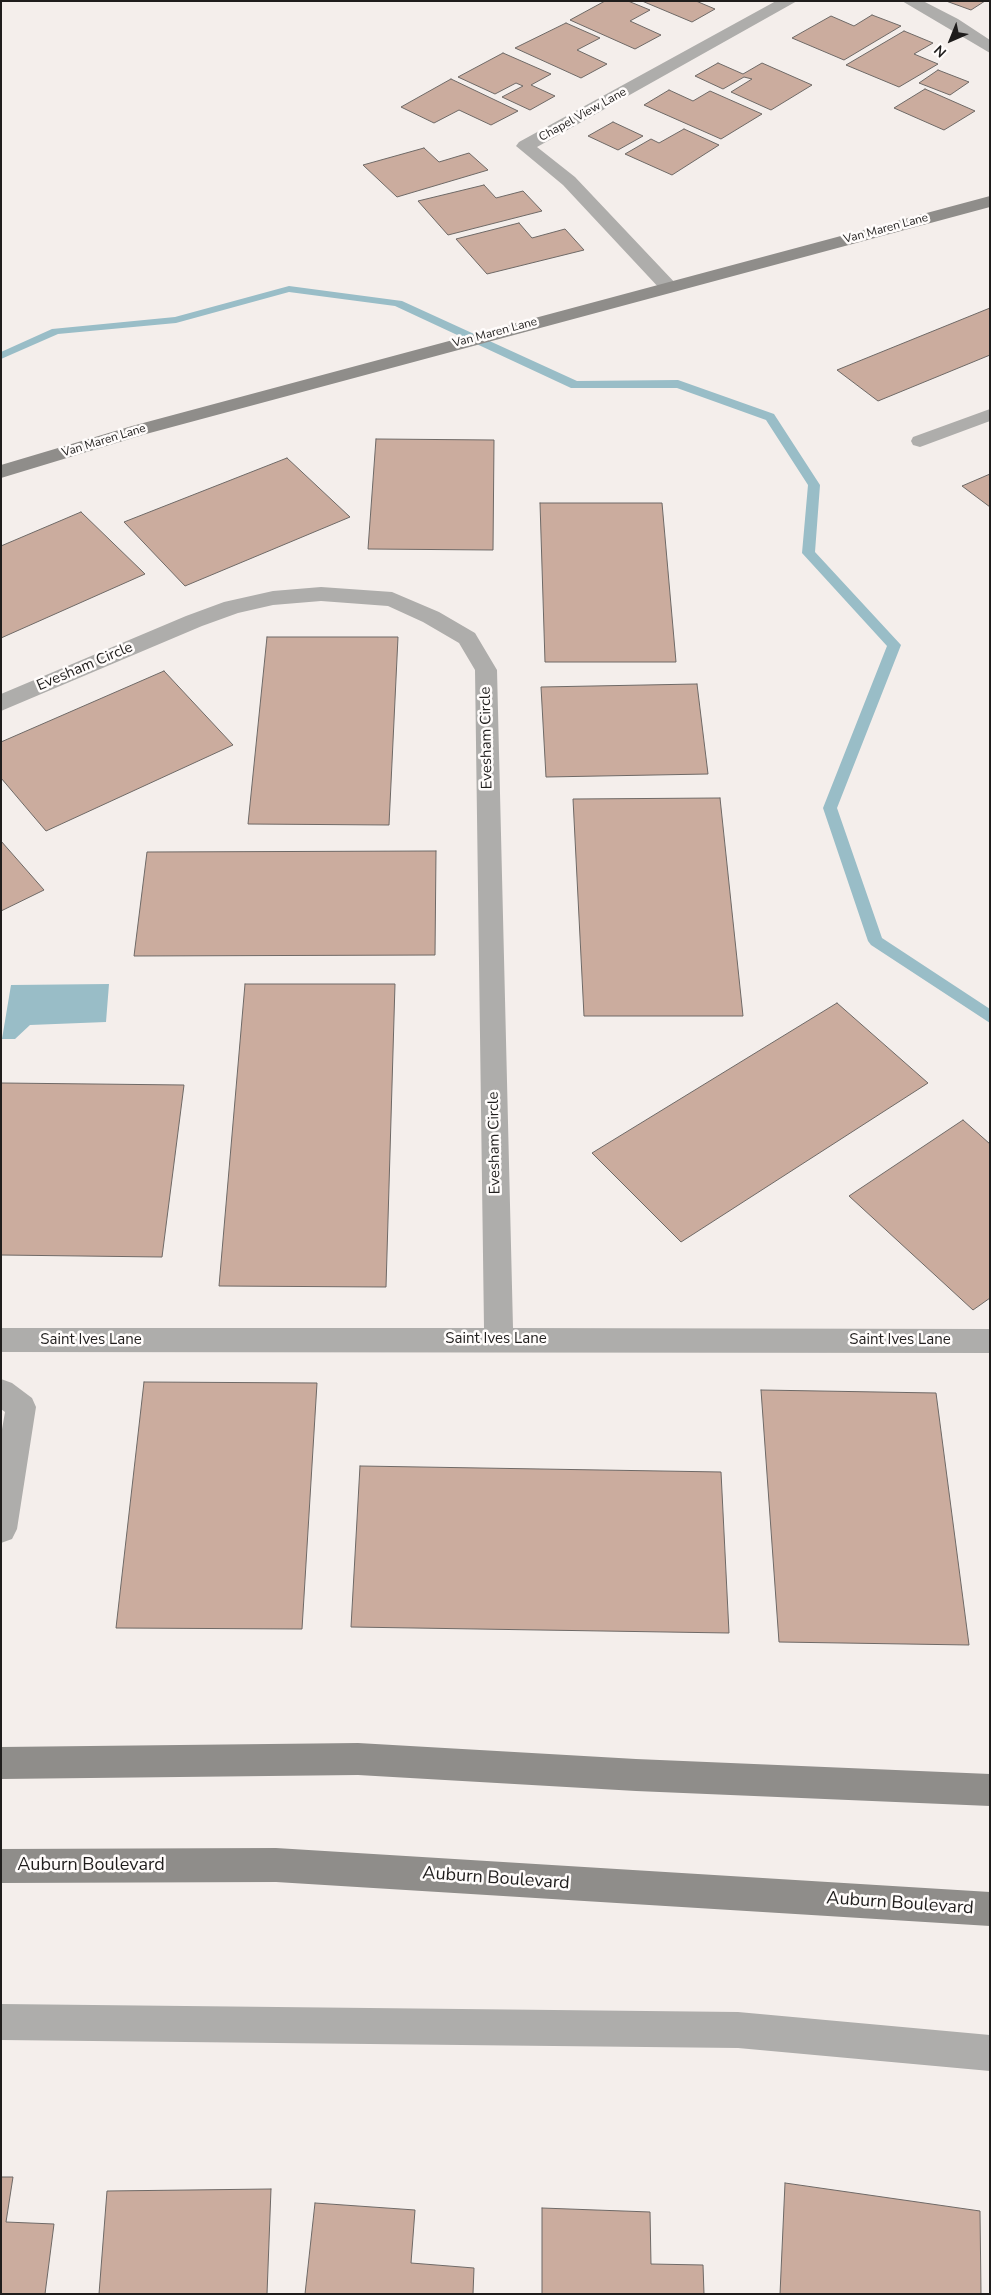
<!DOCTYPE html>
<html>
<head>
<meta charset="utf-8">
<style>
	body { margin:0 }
	#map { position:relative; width:991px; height:2295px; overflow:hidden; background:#f4eeeb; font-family:"Nunito Sans",sans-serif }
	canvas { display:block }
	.frame { position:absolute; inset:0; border:2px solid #1f1d1c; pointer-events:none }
	.north { position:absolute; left:926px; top:15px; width:50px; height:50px; -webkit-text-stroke:4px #fffcfb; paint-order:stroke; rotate:224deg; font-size:14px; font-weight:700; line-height:20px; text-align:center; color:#1f1d1c }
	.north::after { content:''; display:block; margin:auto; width:18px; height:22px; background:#1f1d1c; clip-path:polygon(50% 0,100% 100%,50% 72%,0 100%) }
</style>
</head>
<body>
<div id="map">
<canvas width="991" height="2295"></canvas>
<div class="frame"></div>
<div class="north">N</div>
</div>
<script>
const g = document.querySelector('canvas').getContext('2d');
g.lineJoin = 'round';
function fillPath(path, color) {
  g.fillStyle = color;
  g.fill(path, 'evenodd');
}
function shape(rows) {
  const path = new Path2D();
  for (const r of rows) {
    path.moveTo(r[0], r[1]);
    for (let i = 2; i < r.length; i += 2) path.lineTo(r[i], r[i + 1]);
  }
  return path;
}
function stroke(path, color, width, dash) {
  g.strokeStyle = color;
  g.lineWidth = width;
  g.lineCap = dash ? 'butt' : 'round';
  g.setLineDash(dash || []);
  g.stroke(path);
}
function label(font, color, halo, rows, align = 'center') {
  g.font = font + ' "Nunito Sans",sans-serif';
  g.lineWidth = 5;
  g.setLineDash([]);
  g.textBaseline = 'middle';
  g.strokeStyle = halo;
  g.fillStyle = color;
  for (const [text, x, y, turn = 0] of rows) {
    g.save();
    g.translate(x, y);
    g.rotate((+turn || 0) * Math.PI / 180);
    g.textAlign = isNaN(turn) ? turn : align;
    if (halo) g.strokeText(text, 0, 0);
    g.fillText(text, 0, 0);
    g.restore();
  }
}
const water = shape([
	[109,984,106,1022,30,1025,15,1039,2,1039,11,985]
]);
const stream = shape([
	[289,286,402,301,577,381,678,380,774,414,820,485,815,552,901,645,837,808,882,938,990,1009,990,1023,871,945,868,941,823,808,887,646,802,553,808,485,766,420,677,388,571,388,395,306,289,292,176,323,58,334,1,359,1,352,52,329,175,317,289,286]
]);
const building = shape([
	[605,1,628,1,650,10,630,21,661,35,635,49,570,20,605,1],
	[642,1,696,1,715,9,692,22,642,1],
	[946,1,985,1,971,10,946,1],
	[872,15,901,26,844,60,792,38,831,16,854,26,872,15],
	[566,23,600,38,577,50,607,64,581,78,515,48,566,23],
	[904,31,933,43,914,54,938,64,899,87,846,65,904,31],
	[503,53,551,74,531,85,555,96,530,110,502,97,523,86,516,83,495,94,458,77,503,53],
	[718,63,743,74,762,63,812,85,771,110,731,92,752,79,744,77,723,89,695,76,718,63],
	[938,70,969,82,950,95,919,83,938,70],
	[451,79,518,111,491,125,459,110,434,123,401,107,451,79],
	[925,89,975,111,944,130,894,108,925,89],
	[669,90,693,101,710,91,762,114,721,139,644,105,669,90],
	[613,122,643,136,618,150,588,136,613,122],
	[684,129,719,145,672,175,625,154,651,139,659,143,684,129],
	[424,148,439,162,469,153,488,170,397,197,363,165,424,148],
	[484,185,496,198,523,191,542,211,448,235,418,201,484,185],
	[519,223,532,238,565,229,584,250,487,274,456,239,519,223],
	[990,308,990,355,878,401,837,370,990,308],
	[376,439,494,440,493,550,368,549,376,439],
	[287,458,350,517,185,586,124,522,287,458],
	[990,474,990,507,962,486,990,474],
	[540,503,662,503,676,662,545,662,540,503],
	[81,512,145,574,1,638,1,546,81,512],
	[267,637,398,637,389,825,248,824,267,637],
	[164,671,233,745,46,831,1,778,1,742,164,671],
	[697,684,708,774,546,777,541,687,697,684],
	[720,798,743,1016,584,1016,573,799,720,798],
	[1,841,44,890,1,911,1,841],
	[436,851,435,955,134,956,147,852,436,851],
	[245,984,395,984,386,1287,219,1286,245,984],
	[837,1003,928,1083,681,1242,592,1153,837,1003],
	[1,1083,184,1085,162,1257,1,1255,1,1083],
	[963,1120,990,1144,990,1298,973,1310,849,1196,963,1120],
	[144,1382,317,1383,302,1629,116,1628,144,1382],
	[761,1390,936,1393,969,1645,779,1642,761,1390],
	[360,1466,721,1472,729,1633,351,1627,360,1466],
	[1,2177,13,2177,6,2222,54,2224,45,2294,1,2294,1,2177],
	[785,2183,980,2211,981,2294,780,2294,785,2183],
	[271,2189,267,2294,99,2294,107,2191,271,2189],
	[315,2203,415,2210,411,2263,474,2268,473,2294,305,2294,315,2203],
	[542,2208,650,2212,651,2264,703,2265,704,2294,542,2294,542,2208]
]);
const lane = shape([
	[990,409,990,421,920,447,913,445,911,441,913,437,990,409]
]);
const street = shape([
	[776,1,797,1,537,147,575,177,678,286,675,290,661,290,563,185,516,146,519,142,776,1],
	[902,1,923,1,958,19,990,40,990,53,902,1],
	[321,587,392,592,439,612,475,633,497,670,513,1328,990,1329,990,1353,1,1352,1,1328,484,1328,475,670,459,643,423,622,388,606,321,601,273,605,238,613,202,626,1,711,1,694,186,616,224,602,273,591,321,587],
	[1,1379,12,1383,32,1398,36,1407,17,1529,12,1539,1,1543,1,1435,5,1412,1,1409,1,1379],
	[1,2004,738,2012,990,2035,990,2071,738,2048,1,2040,1,2004]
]);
const secondary = shape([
	[990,196,990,207,146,434,1,478,1,465,132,426,990,196],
	[358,1743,636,1759,990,1774,990,1806,636,1791,358,1775,1,1779,1,1747,358,1743],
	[276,1848,990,1892,990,1926,276,1882,1,1883,1,1849,276,1848]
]);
const farStreetnames = [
	["Chapel View Lane",583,115,-29],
	["Van Maren Lane",886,229,-15],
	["Van Maren Lane",495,333,-15],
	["Van Maren Lane",104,441,-17]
];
const streetNames = [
	["Evesham Circle",85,667,-23],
	["Evesham Circle",487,738,-91],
	["Evesham Circle",495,1143,-91],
	["Saint Ives Lane",496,1339],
	["Saint Ives Lane",91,1340],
	["Saint Ives Lane",900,1340]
];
const nearStreetnames = [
	["Auburn Boulevard",91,1866],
	["Auburn Boulevard",496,1879,4],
	["Auburn Boulevard",900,1904,4]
];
fillPath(water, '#99bdc7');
fillPath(stream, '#99bdc7');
fillPath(building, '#cbac9e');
stroke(building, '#6e6966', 1);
fillPath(lane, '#aeadab');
fillPath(street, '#aeadab');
fillPath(secondary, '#8f8d8a');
label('12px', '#1f1d1c', '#fffcfb', farStreetnames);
label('15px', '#1f1d1c', '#fffcfb', streetNames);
label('18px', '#1f1d1c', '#fffcfb', nearStreetnames);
</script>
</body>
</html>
